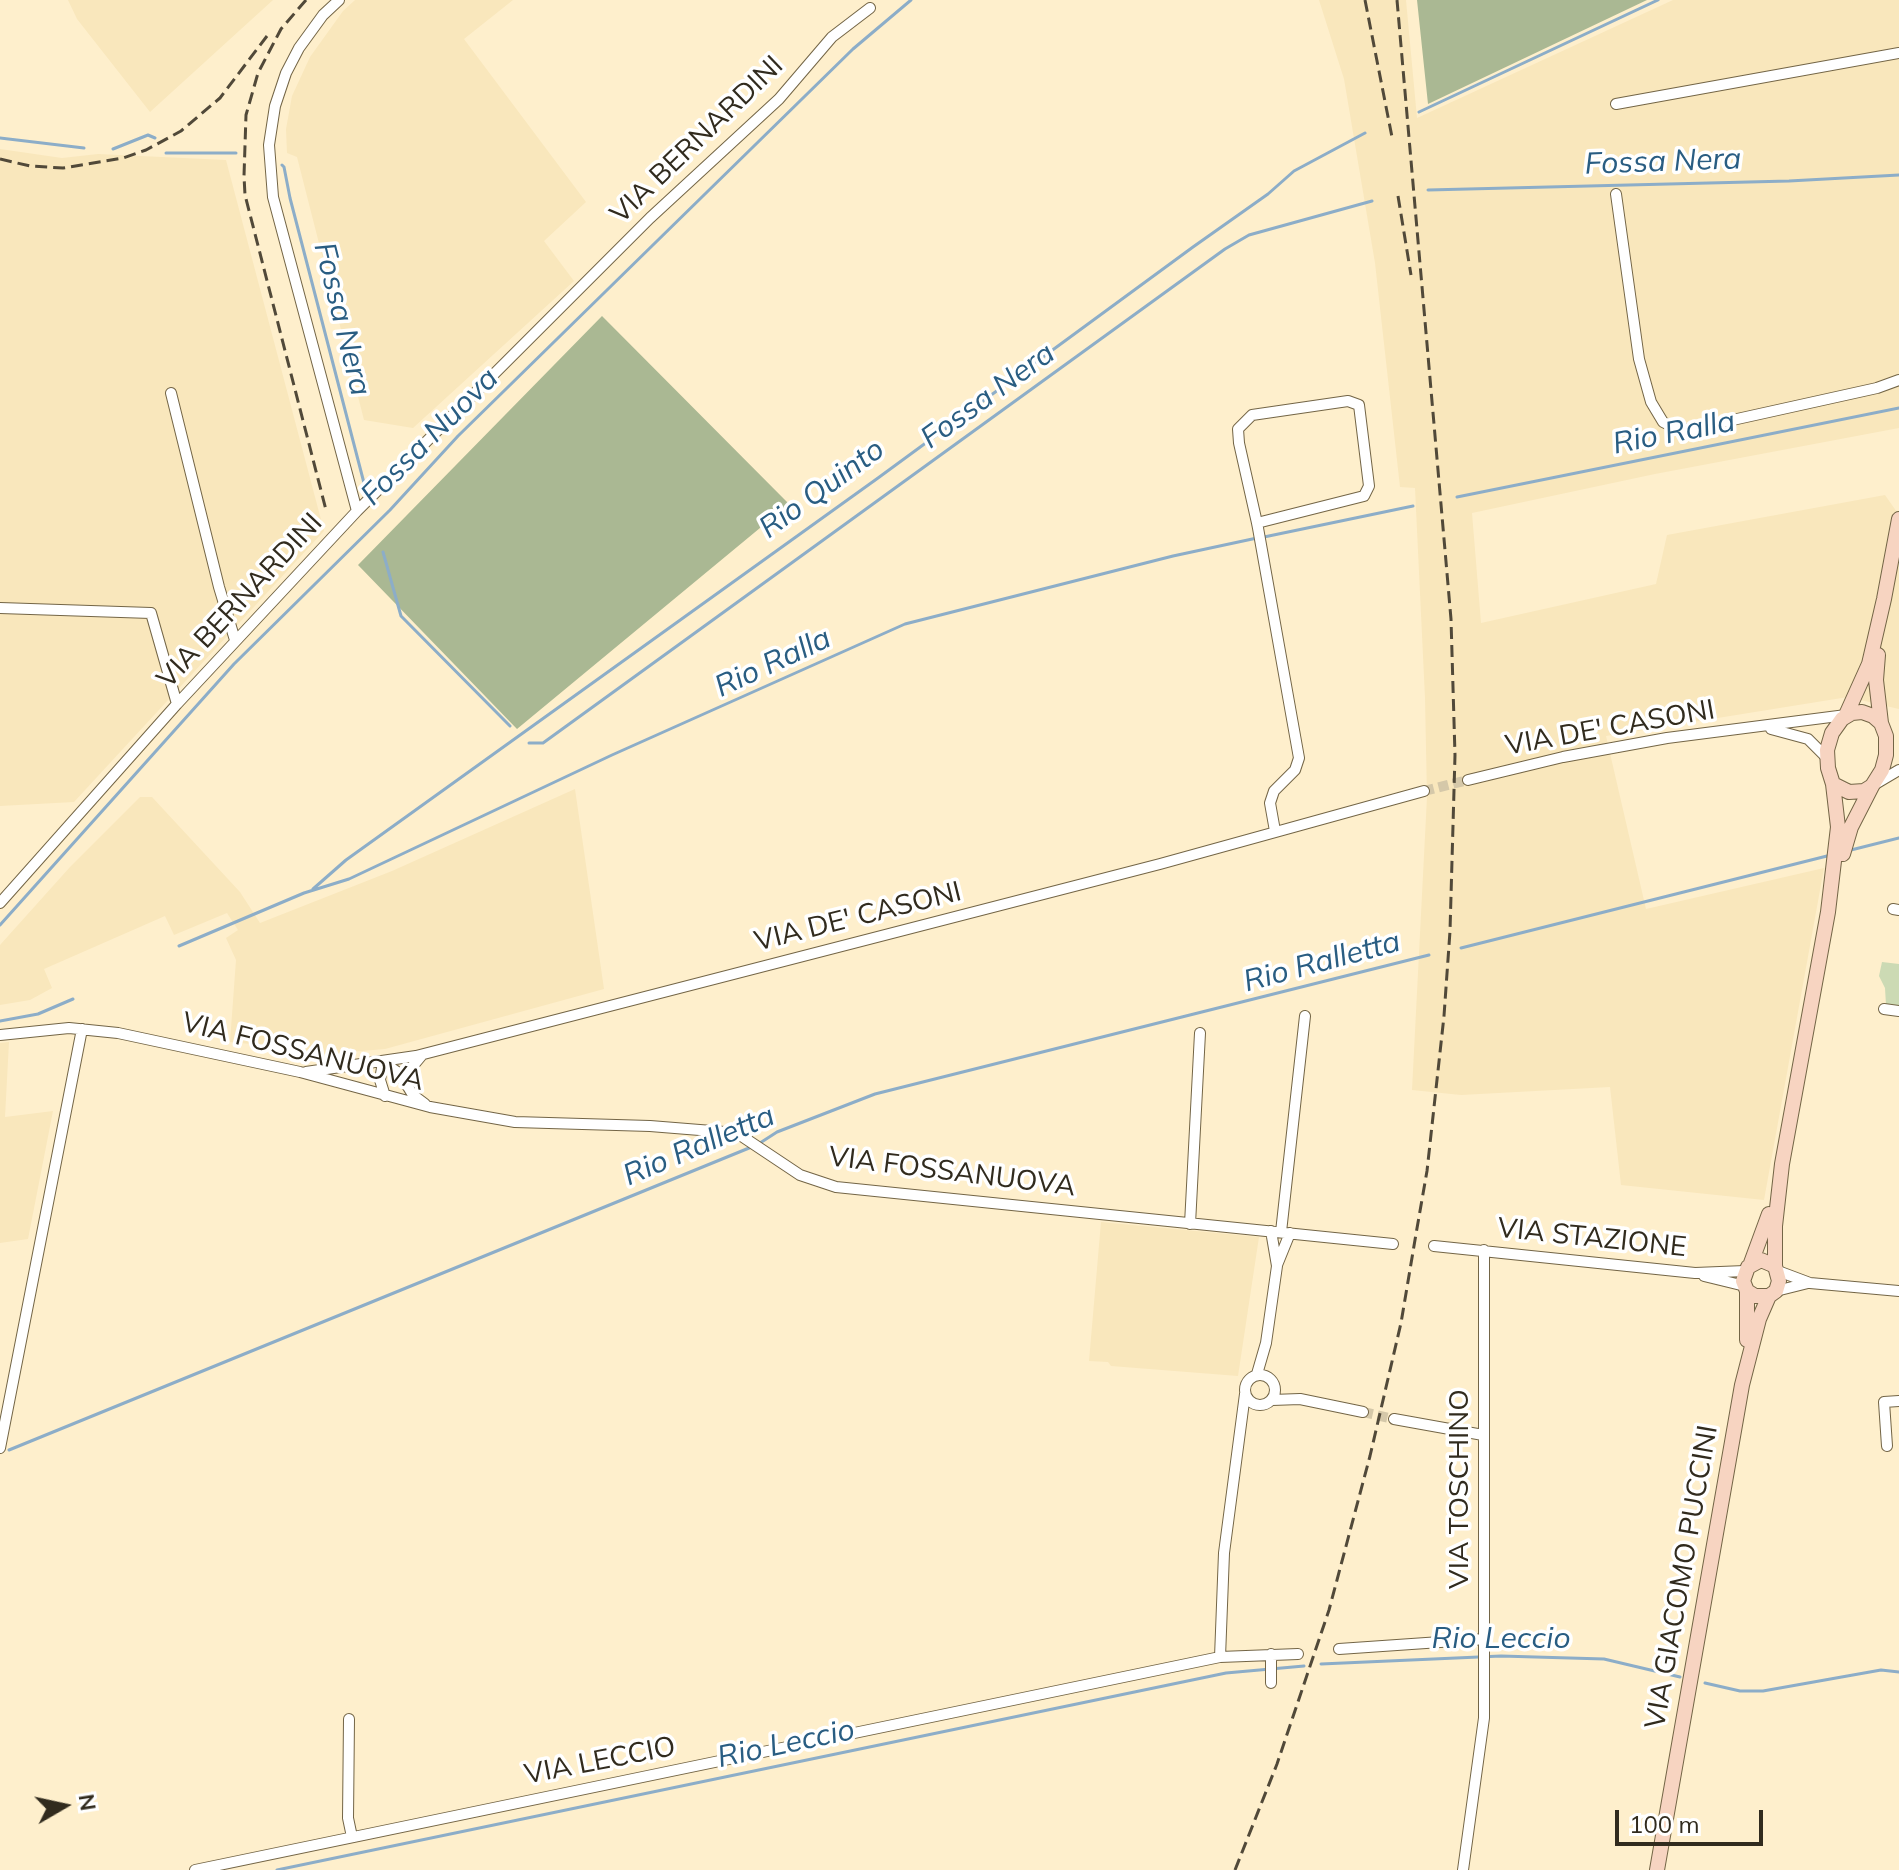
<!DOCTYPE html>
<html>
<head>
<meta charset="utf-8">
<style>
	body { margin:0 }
	#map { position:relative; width:1899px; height:1870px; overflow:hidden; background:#feefcc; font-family:Mulish,sans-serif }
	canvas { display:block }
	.north { position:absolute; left:24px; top:1766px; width:80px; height:80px; -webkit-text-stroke:6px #fff; paint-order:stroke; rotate:81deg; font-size:22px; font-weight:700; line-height:32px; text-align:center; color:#312b1e }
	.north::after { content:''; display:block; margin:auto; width:28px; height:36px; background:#312b1e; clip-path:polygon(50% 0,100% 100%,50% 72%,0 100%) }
	.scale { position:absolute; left:1615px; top:1810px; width:148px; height:36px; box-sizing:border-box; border:4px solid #312b1e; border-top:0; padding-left:10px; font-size:24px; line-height:28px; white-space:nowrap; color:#312b1e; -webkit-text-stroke:6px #fff; paint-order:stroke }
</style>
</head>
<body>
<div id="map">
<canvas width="1899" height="1870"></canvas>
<div class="north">N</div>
<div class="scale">100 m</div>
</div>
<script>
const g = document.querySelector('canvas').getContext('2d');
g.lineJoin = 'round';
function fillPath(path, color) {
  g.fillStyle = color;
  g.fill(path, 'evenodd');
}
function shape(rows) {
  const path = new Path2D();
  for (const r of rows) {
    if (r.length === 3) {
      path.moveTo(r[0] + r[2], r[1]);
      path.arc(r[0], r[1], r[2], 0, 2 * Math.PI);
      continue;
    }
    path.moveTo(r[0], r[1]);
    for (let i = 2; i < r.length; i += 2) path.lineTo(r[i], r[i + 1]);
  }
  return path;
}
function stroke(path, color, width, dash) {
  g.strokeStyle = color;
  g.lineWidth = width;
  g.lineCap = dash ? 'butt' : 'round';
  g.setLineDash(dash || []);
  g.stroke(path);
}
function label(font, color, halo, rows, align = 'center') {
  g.font = font + ' Mulish,sans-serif';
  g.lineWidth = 7;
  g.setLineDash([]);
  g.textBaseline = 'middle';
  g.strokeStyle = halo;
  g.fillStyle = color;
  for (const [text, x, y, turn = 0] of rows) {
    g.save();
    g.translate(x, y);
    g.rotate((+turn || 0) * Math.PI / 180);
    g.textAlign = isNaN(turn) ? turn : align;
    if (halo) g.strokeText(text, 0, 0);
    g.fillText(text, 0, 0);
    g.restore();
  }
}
const built = shape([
	[68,0,273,0,150,112,77,19],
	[355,0,513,0,464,39,586,202,544,241,574,281,413,428,364,420,297,157,287,153,286,129,292,96,310,57,343,11],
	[1319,0,1406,0,1417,118,1673,0,1899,0,1899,428,1655,474,1472,513,1481,623,1656,584,1667,535,1885,495,1899,515,1899,709,1848,697,1606,736,1646,909,1824,868,1764,1200,1621,1185,1610,1087,1461,1095,1412,1090,1427,797,1425,698,1415,488,1400,487,1375,263,1344,79],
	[0,149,62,158,98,154,226,160,324,531,74,802,0,806],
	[575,789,604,989,385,1049,315,1055,303,1049,230,1042,236,960,226,938,238,930,227,913,174,935,165,916,44,969,52,988,30,1000,0,1005,0,945,70,867,140,797,152,797,240,892,260,923,392,871],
	[9,1042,5,1117,53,1111,28,1239,0,1243,0,1043],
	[1101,1222,1259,1237,1238,1376,1111,1366,1108,1362,1089,1361]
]);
const green = shape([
	[1882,962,1899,964,1899,1006,1886,1005,1885,988,1879,976]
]);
const forest = shape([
	[1417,0,1647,0,1428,104],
	[602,316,789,504,517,729,358,565]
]);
const stream = shape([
	[1419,112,1658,0],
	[0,138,84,148],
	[113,149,148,135,155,138],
	[166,153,236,153],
	[282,165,284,167,290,198,364,483],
	[1428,190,1789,181,1899,175],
	[1457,497,1899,408],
	[1264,537,1413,506],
	[383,552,401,616,510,726],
	[529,743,543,743,1225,249,1249,235,1372,201],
	[1851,850,1899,838],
	[313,889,346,860,878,478,1193,247,1268,194,1294,171,1365,133],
	[0,925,234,664,390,510,458,436,853,49,911,0],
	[179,946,304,893,349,879,612,755,905,624,1173,556,1257,538],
	[1461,948,1827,856],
	[0,1021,38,1014,73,999],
	[760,1143,777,1132,875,1094,1429,955],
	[9,1450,754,1146],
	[1321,1664,1501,1656,1604,1659,1680,1677],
	[1705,1683,1740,1691,1763,1691,1881,1670,1899,1672],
	[277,1870,1226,1673,1304,1666]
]);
const minorTunnel = shape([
	[1424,791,1468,780],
	[1363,1412,1394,1419]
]);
const minor = shape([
	[339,0,323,15,299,48,286,73,275,106,269,145,273,197,357,511],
	[1616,104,1899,53],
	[1616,194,1639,359,1651,402,1663,422,1677,429,1692,429,1877,388,1899,380],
	[171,393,219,587,235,640],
	[1257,523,1364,496,1369,486,1359,405,1348,401,1252,415,1238,429,1239,443,1257,523,1258,528,1299,758,1295,770,1274,791,1270,803,1275,831],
	[0,608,151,613,177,704],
	[1771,729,1808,739,1826,757],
	[1468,780,1563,757,1667,738,1846,715],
	[1877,783,1899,770],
	[0,903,177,704,357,511,650,218,779,99,832,37,870,8],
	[1893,909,1899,910],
	[1884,1009,1899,1011],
	[0,1035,69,1028,118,1033,300,1072,430,1107,515,1122,650,1126,737,1133,800,1175,836,1187,1393,1244],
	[422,1055,407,1073,405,1082,413,1095,425,1104],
	[306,1072,416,1056,1160,864,1424,791],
	[385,1096,380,1080,383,1062,396,1071,405,1082],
	[1190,1224,1200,1033],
	[1281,1232,1305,1016],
	[1434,1246,1695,1273,1745,1271],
	[1277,1265,1290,1233],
	[1778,1271,1810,1283,1899,1291],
	[1704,1276,1745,1286],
	[1776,1291,1808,1283],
	[1257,1374,1266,1343,1277,1266,1271,1231],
	[1260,1390,15],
	[1272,1400,1300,1399,1363,1412],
	[1394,1419,1483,1435],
	[1887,1446,1884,1402,1899,1401],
	[0,1448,82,1029],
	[1339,1649,1484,1639],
	[1220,1657,1224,1553,1245,1394],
	[1271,1683,1271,1654],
	[349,1719,348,1818,352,1837],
	[195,1870,1220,1657,1298,1654],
	[1463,1870,1484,1718,1484,1250]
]);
const secondary = shape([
	[1878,655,1876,680,1881,723],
	[1862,712,1873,716,1881,723,1886,736,1886,755,1882,770,1872,786,1864,791,1849,792,1833,784,1828,768,1827,750,1832,733,1842,719,1852,713,1862,712],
	[1846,715,1869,664,1884,599,1899,519],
	[1843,854,1851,827,1872,786],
	[1751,1263,1769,1214],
	[1775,1266,1761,1260,1748,1267,1743,1281,1747,1291,1755,1296,1769,1296,1776,1291,1779,1281,1775,1266,1775,1226,1782,1164,1828,912,1838,827,1833,784],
	[1747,1340,1747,1291],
	[1657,1870,1742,1385,1759,1319,1769,1296]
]);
const rail = shape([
	[306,0,281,29,258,73,246,115,244,176,245,195,326,510],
	[1365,0,1392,137],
	[0,159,30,166,63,168,123,158,146,150,181,131,220,98,267,36],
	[1398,196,1411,275],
	[1235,1870,1277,1764,1329,1610,1370,1456,1401,1323,1416,1234,1427,1171,1444,1016,1450,931,1455,755,1451,619,1397,0]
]);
const streetNames = [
	["VIA BERNARDINI",697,140,-44],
	["VIA BERNARDINI",240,601,-47],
	["VIA DE' CASONI",1610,728,-10],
	["VIA DE' CASONI",858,917,-14],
	["VIA FOSSANUOVA",303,1052,14],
	["VIA FOSSANUOVA",952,1172,7],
	["VIA STAZIONE",1592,1238,6],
	["VIA TOSCHINO",1460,1489,-90],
	["VIA GIACOMO PUCCINI",1682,1577,-80],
	["VIA LECCIO",600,1761,-11]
];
const waterNames = [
	["Fossa Nera",1663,162,-2],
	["Fossa Nera",342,319,76],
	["Fossa Nera",988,396,-36],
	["Rio Ralla",1674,433,-11],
	["Fossa Nuova",430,437,-45],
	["Rio Quinto",822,489,-36],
	["Rio Ralla",773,663,-25],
	["Rio Ralletta",1322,962,-15],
	["Rio Ralletta",699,1146,-23],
	["Rio Leccio",1501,1639],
	["Rio Leccio",786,1744,-12]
];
fillPath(built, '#f9e7bc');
fillPath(green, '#ccdab4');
fillPath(forest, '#aab893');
stroke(stream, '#8cadc8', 3);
stroke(minorTunnel, '#d5c8a9', 10, [10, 5]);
stroke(minor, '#736546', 12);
stroke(secondary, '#736546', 16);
stroke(minor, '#fff', 10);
stroke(secondary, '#f7d4c1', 14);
stroke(rail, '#514939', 3, [12, 6]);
label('28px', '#312b1e', '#fff', streetNames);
label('italic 30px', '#295d82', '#fff', waterNames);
</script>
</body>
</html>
